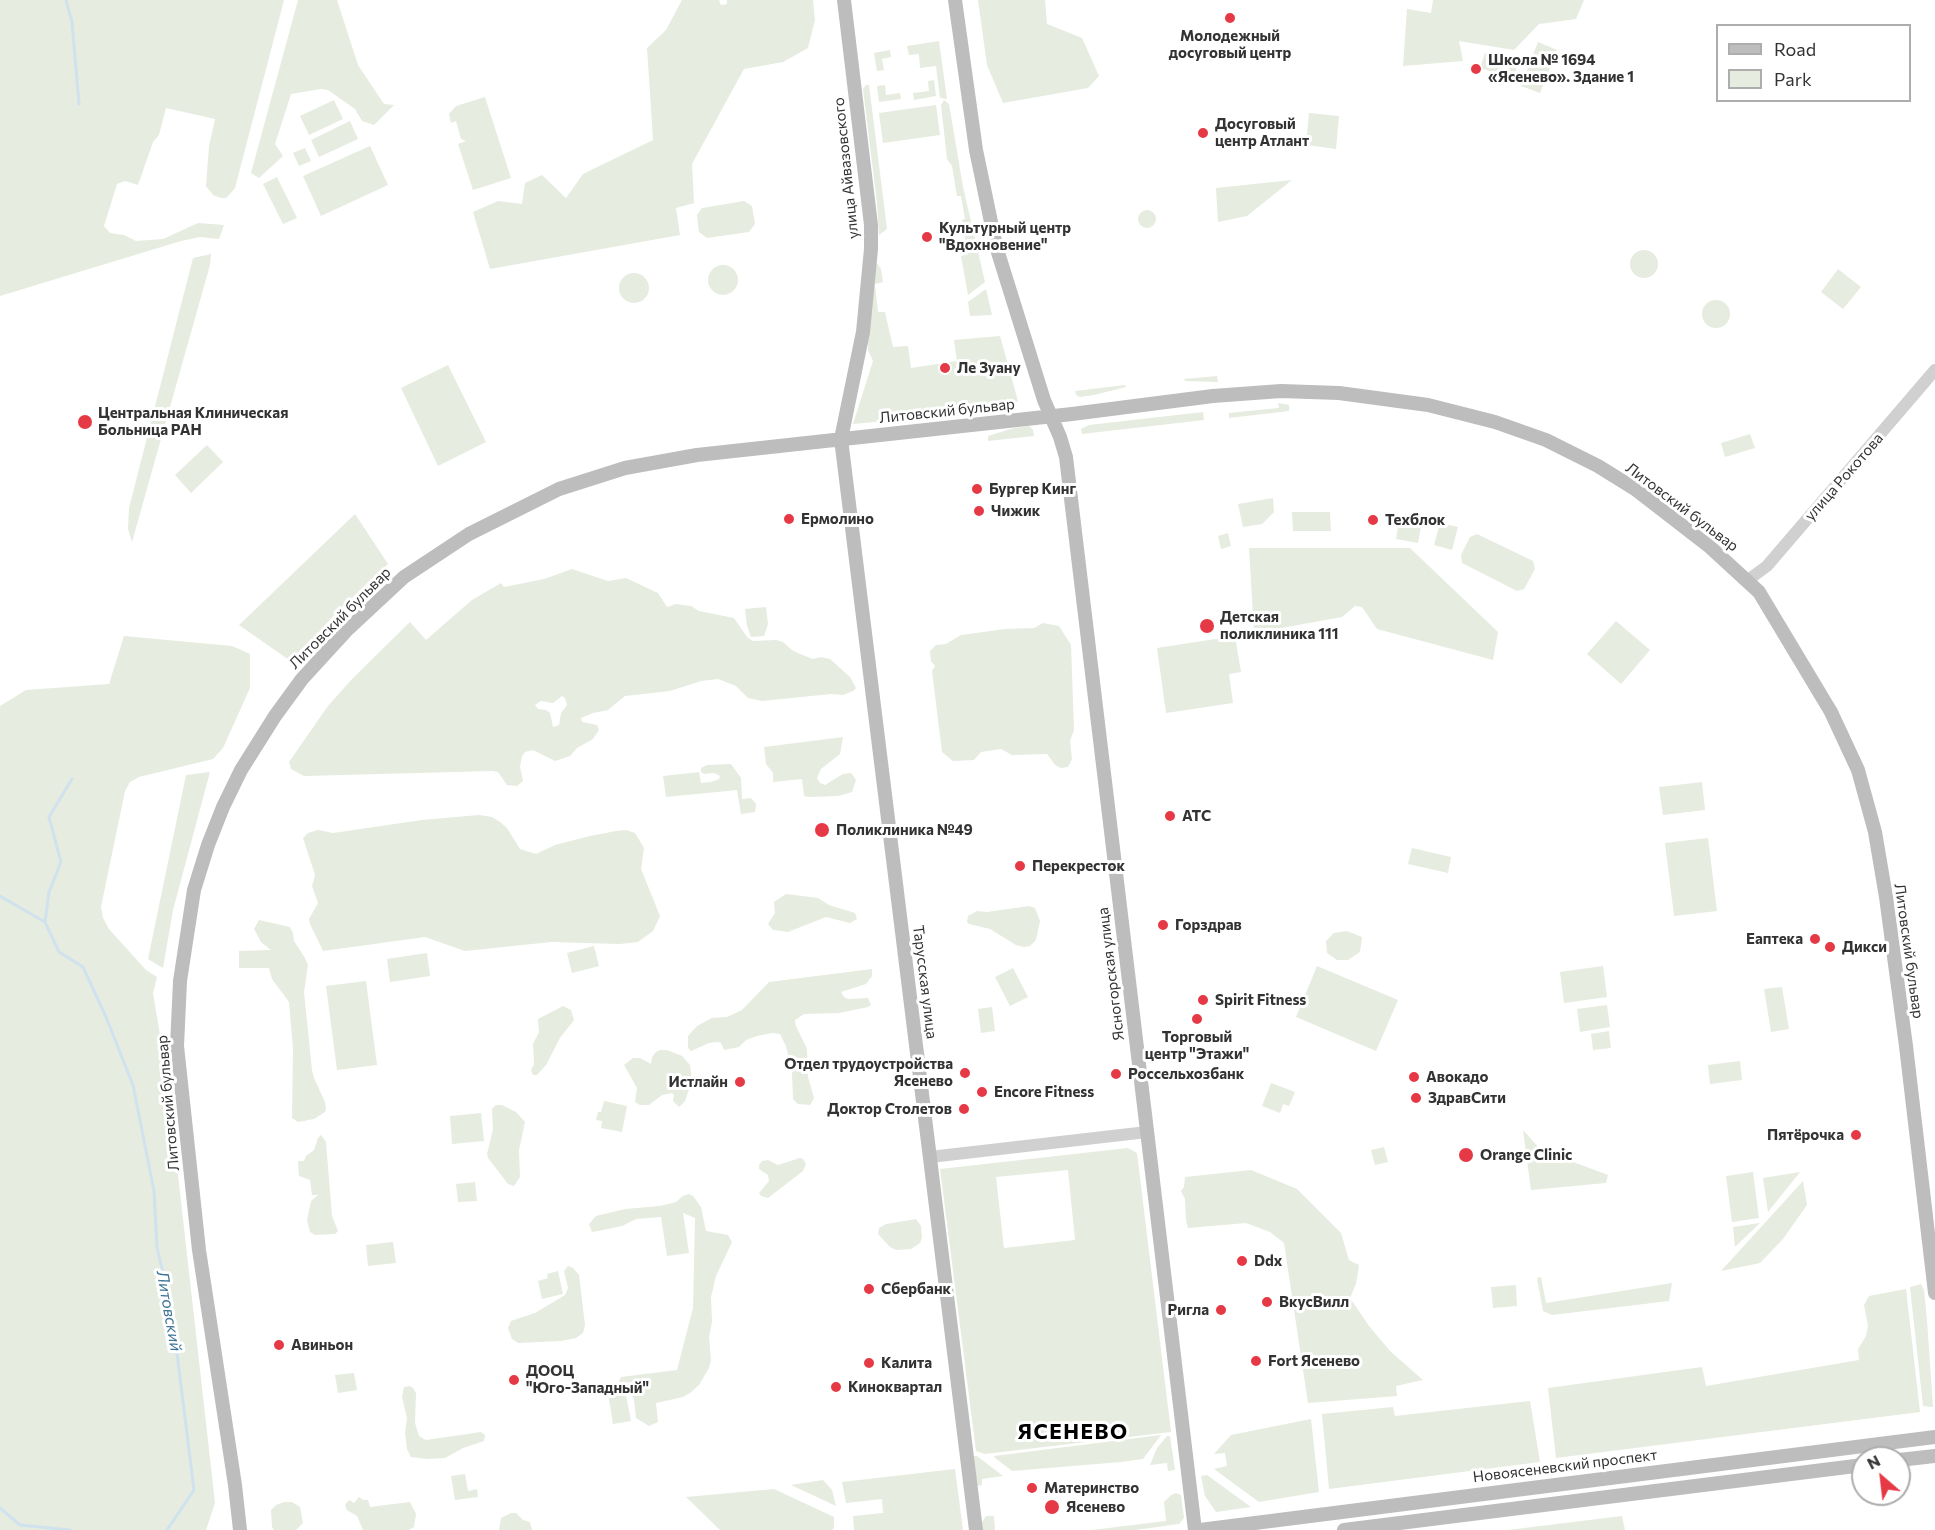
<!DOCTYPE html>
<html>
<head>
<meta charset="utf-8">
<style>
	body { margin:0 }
	#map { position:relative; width:1935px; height:1530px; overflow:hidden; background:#fff; font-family:Commissioner,sans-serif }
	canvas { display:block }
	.legend { position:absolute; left:1716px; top:24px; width:195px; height:78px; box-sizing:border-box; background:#fff; border:2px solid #adadad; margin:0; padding:8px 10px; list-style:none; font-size:18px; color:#333 }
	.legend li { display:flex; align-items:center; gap:12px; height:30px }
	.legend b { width:30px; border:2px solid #adadad }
	.north { position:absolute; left:1851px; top:1446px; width:60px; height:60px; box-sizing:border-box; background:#fff; border:2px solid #adadad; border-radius:50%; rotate:332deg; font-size:16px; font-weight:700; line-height:24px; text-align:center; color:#333 }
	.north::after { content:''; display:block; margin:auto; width:21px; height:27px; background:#e63946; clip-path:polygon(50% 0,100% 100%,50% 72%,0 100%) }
</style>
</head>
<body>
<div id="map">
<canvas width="1935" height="1530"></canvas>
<ul class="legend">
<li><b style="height:8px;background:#bdbdbd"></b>Road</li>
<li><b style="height:16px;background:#e6ecdf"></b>Park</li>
</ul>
<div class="north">N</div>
</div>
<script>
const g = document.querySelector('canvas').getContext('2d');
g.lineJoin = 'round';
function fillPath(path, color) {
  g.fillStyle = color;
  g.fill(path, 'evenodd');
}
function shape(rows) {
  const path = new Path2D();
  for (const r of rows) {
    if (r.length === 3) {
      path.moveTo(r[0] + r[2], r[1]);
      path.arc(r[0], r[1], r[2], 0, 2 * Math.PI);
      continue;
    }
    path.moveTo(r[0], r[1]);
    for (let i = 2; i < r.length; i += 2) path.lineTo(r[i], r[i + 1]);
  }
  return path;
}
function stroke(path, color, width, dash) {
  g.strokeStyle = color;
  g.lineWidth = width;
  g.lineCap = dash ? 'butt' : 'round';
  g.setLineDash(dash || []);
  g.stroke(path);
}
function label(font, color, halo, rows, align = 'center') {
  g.font = font + ' Commissioner,sans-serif';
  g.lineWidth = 6;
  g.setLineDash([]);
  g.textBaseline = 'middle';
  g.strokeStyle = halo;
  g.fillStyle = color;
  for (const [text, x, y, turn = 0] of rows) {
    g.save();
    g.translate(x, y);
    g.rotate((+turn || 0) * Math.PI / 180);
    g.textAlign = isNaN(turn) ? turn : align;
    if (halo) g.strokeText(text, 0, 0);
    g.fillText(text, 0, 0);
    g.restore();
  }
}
const green = shape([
	[0,0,284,0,235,188,230,194,226,198,221,198,213,195,206,186,209,146,215,119,166,108,159,135,153,142,138,185,125,181,117,184,104,226,110,233,124,235,136,241,163,239,198,223,224,225,219,239,200,237,181,241,0,296],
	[298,0,337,0,358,65,384,104,394,105,374,125,362,121,355,109,328,90,321,89,291,94,275,144,283,156,259,178,251,173],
	[682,0,719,0,721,5,727,4,727,0,813,0,815,20,808,48,783,62,744,69,692,164,694,203,676,208,680,235,490,269,473,212,498,201,522,204,525,183,542,175,566,198,583,174,653,140,647,48,666,30],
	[978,0,1045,0,1047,24,1082,38,1099,76,1088,88,1003,103,987,65],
	[1433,0,1584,0,1576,19,1539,24,1514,50,1459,41,1463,61,1403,66,1407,9,1431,13],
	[939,41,947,99,940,98,936,66,920,68,919,54,909,55,907,46],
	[1538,42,1557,50,1540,93,1521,86],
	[890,50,891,57,882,59,884,70,877,71,874,53],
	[1485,53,1518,63,1514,78,1480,68],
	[934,80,936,96,914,100,913,93,929,91,928,81],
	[866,85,869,85,887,229,879,235,877,203,863,89],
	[885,85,886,95,900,93,901,99,879,102,877,86],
	[485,97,511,178,473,190,458,144,466,141,461,139,456,121,451,123,449,114,456,106],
	[334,100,343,119,309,135,300,116],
	[944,100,949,104,963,187,985,282,968,295,961,256,968,254,962,220,965,219,961,196,957,196,952,166,947,159,941,105],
	[936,105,940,135,883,143,879,113],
	[1309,113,1339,116,1336,149,1306,145],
	[350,121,358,139,319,157,311,140],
	[370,146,388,185,321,216,303,176],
	[305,148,311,161,299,166,293,153],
	[277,177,297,218,283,224,263,184],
	[1292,180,1247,216,1218,222,1216,188],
	[744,201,752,206,755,224,749,232,707,238,699,232,697,215,702,208],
	[1147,219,9],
	[1644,264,14],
	[211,254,210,265,132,542,128,529,129,508,193,258],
	[876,262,881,269,883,282,875,284,878,312,885,312,893,347,908,346,911,368,957,361,954,340,1000,336,1018,401,1010,406,939,416,853,424,873,361,868,350,868,324],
	[723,280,15],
	[1838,269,1861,287,1843,309,1821,292],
	[634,288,15],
	[986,289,992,315,970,316,968,302],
	[1716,314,14],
	[448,365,486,442,438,466,401,388],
	[1217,376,1218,382,1185,381,1184,379],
	[1125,385,1126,387,1094,395,1080,397,1076,395,1075,391],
	[1278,403,1289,405,1289,411,1229,418,1229,413,1279,408],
	[1203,412,1204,420,1082,434,1081,429,1089,425],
	[1029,426,1033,430,1034,436,988,441,988,436,1014,428],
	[1750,434,1755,448,1725,457,1721,443],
	[207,445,223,462,191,493,175,475],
	[1273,498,1274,512,1262,524,1243,527,1238,504],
	[1292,512,1330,512,1331,531,1293,531],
	[355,514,388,564,337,612,292,662,239,625],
	[1400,516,1422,521,1418,543,1396,539],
	[1440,523,1458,527,1452,550,1434,545],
	[1228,533,1231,546,1221,549,1218,536],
	[1477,534,1533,561,1535,569,1524,589,1517,591,1462,563,1461,555,1470,537],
	[1249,548,1410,548,1498,632,1493,660,1377,629,1362,607,1355,606,1342,617,1254,633],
	[572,569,608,581,626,578,658,593,667,607,676,604,691,606,699,611,734,618,747,637,753,641,776,640,783,642,792,650,800,654,813,659,821,657,830,659,850,677,856,688,853,691,843,695,831,694,762,701,748,698,736,686,718,679,701,681,670,691,625,696,608,710,593,713,581,718,582,722,597,725,599,730,593,739,577,748,570,756,555,761,533,750,525,752,522,756,520,767,523,781,517,786,507,785,498,772,493,771,304,776,291,769,289,762,328,706,352,679,410,622,426,640,472,600,501,583,504,587,544,579],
	[562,696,565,698,567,705,561,713,559,725,553,727,550,713,546,710,538,709,535,705,541,701,553,703],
	[766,607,768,624,764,636,751,637,747,626,745,609],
	[1616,621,1650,650,1621,684,1587,654],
	[1043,623,1059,626,1071,645,1074,730,1070,741,1072,759,1068,767,1061,768,1055,765,1047,754,1012,755,1001,749,981,752,974,760,953,761,942,752,932,671,935,666,931,661,930,651,936,645,946,644,961,635,1005,629,1034,628],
	[124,636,232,646,250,654,250,688,223,748,213,759,139,777,130,782,125,791,101,907,103,918,109,929,146,970,157,977,153,993,167,1077,215,1503,206,1530,0,1530,0,706,26,690,109,684],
	[1235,636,1241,672,1229,674,1233,703,1166,713,1157,648],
	[843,737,840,754,821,769,817,778,820,783,825,785,843,774,851,773,856,780,852,792,838,796,809,797,804,796,802,779,773,782,773,773,766,764,764,747],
	[731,764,741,778,742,799,751,798,756,804,755,812,741,814,737,790,666,797,663,776,699,772,701,783,711,782,719,779,720,776,714,773,704,774,701,772,701,768,707,765],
	[210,772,173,910,163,968,148,959,186,775],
	[1702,782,1705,810,1663,815,1659,787],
	[479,815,492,817,500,822,507,828,520,849,536,854,555,845,590,836,616,831,626,830,635,833,644,848,641,869,660,916,653,931,638,942,620,944,551,942,465,951,425,937,323,951,310,924,309,919,318,903,312,886,315,875,303,838,308,833,318,830,333,833,422,820],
	[1708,838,1717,911,1674,916,1665,843],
	[1412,848,1451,857,1448,873,1408,864],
	[786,894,818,898,829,905,855,913,857,919,850,923,826,917,788,932,773,930,768,924,775,913,774,902],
	[1029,906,1035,908,1040,921,1036,940,1030,946,1024,947,1016,945,990,929,969,924,967,922,968,916,977,911,987,912],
	[259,920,290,927,293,933,294,941,305,958,308,965,304,992,312,1070,314,1078,325,1102,326,1109,325,1112,314,1119,298,1122,292,1118,293,1050,289,1002,272,979,269,968,239,968,239,951,271,950,261,942,254,929],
	[1347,931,1362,937,1360,952,1348,960,1337,960,1327,953,1326,941,1334,933],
	[594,946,599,966,572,973,567,953],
	[427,953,430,976,390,982,387,959],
	[1317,966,1398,1000,1376,1051,1296,1017],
	[1603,966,1607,997,1564,1003,1560,972],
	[1013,968,1028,997,1010,1006,995,977],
	[872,969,872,976,866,984,841,992,844,997,848,999,868,998,871,1005,868,1007,839,1013,804,1014,795,1020,796,1026,807,1049,808,1077,814,1098,810,1105,798,1104,793,1099,792,1074,786,1046,780,1034,772,1033,757,1036,746,1040,739,1047,724,1050,721,1043,718,1042,709,1043,691,1051,688,1048,688,1036,697,1026,712,1018,727,1017,742,1010,769,982],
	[366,981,377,1065,337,1070,326,986],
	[1782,987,1789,1029,1771,1032,1764,989],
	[1607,1005,1610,1027,1580,1032,1577,1009],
	[563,1006,571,1010,574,1020,560,1038,546,1065,537,1075,533,1075,531,1070,534,1064,533,1044,539,1032,538,1019],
	[992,1007,995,1031,981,1033,978,1009],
	[1609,1031,1611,1048,1593,1050,1591,1034],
	[660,1050,667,1050,682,1056,690,1065,692,1081,685,1101,679,1107,673,1101,674,1095,672,1093,662,1095,649,1105,640,1105,635,1102,637,1088,624,1065,633,1058,640,1058,651,1064,652,1057,656,1052],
	[1740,1061,1742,1080,1710,1084,1708,1065],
	[1271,1083,1295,1092,1289,1106,1283,1104,1280,1113,1262,1106],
	[604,1101,627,1106,622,1132,601,1128,602,1121,596,1120,598,1112,601,1112],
	[496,1105,502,1105,516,1112,525,1122,519,1150,520,1177,514,1186,508,1184,488,1158,487,1154,493,1129,492,1109],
	[481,1113,484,1141,452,1144,450,1116],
	[1523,1130,1541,1150,1608,1175,1606,1183,1531,1190],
	[321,1135,326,1142,332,1216,338,1231,335,1234,315,1235,310,1232,307,1220,311,1201,318,1195,312,1195,310,1180,299,1176,298,1161,304,1161,306,1156,314,1150,318,1138],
	[1384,1147,1388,1162,1375,1165,1371,1150],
	[1128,1148,1137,1153,1171,1432,985,1454,976,1451,940,1169],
	[1068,1170,1075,1240,1004,1248,996,1177],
	[800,1158,803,1159,806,1164,803,1171,768,1198,761,1196,759,1193,769,1181,768,1175,759,1169,759,1165,762,1161,768,1160,778,1165],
	[1251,1170,1297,1189,1341,1233,1349,1260,1359,1265,1356,1284,1350,1298,1369,1326,1391,1352,1423,1380,1396,1386,1397,1396,1308,1403,1284,1243,1270,1232,1246,1223,1188,1228,1186,1220,1185,1199,1181,1191,1184,1187,1185,1177],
	[1753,1172,1759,1218,1732,1222,1726,1176],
	[1800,1172,1768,1212,1763,1178],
	[1803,1181,1807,1205,1783,1239,1760,1263,1721,1271],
	[475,1182,477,1201,458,1202,456,1184],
	[689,1194,693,1196,701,1207,706,1231,728,1235,732,1242,716,1276,711,1297,712,1322,709,1337,711,1360,709,1368,699,1385,690,1393,683,1397,656,1403,658,1422,649,1426,636,1418,634,1399,628,1391,620,1386,619,1381,621,1377,677,1370,693,1308,695,1218,683,1213,689,1253,667,1256,661,1217,636,1219,622,1226,598,1231,592,1232,589,1224,596,1216,625,1209,660,1206,676,1202,683,1196],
	[916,1219,921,1226,922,1238,920,1243,911,1249,896,1250,890,1247,878,1234,879,1228,886,1224],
	[1760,1223,1735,1247,1733,1227],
	[393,1242,396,1263,368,1266,366,1245],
	[568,1266,573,1268,579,1275,585,1325,583,1333,576,1338,561,1341,518,1343,512,1339,508,1328,511,1321,535,1313,565,1295,568,1288,564,1271],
	[558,1271,563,1294,542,1299,538,1281,548,1278,547,1274],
	[1541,1277,1546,1303,1672,1283,1669,1301,1552,1315,1543,1311,1537,1278],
	[1921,1284,1924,1290,1927,1320,1933,1407,1923,1406,1910,1287],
	[1516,1285,1517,1306,1493,1308,1491,1287],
	[1906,1289,1920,1412,1556,1458,1548,1388,1702,1367,1706,1386,1859,1360,1858,1349,1866,1336,1868,1326,1864,1305,1869,1296],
	[354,1373,357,1390,338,1393,335,1375],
	[410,1386,413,1388,416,1393,415,1423,419,1436,426,1440,481,1432,485,1435,484,1441,463,1448,445,1458,427,1459,411,1457,407,1449,405,1433,407,1418,402,1397,404,1387],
	[625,1390,631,1421,613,1424,608,1393],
	[1530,1401,1540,1462,1329,1489,1322,1414,1393,1407,1395,1416],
	[1311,1419,1319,1492,1259,1502,1214,1469,1227,1466,1225,1453,1214,1454,1231,1435],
	[1161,1435,1143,1459,1121,1462,1012,1471,995,1458,994,1456],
	[1167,1436,1170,1436,1175,1470,1168,1471,1167,1463,1150,1465,1157,1448],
	[975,1456,977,1456,1003,1476,982,1479,982,1485,977,1486,973,1457],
	[955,1469,963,1530,854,1530,853,1516,883,1513,882,1499,846,1503,842,1482],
	[465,1474,468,1491,477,1489,478,1497,455,1500,451,1476],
	[1207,1475,1251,1507,1216,1512,1205,1496,1201,1476],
	[823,1480,832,1490,836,1506,791,1485],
	[774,1489,834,1517,834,1528,832,1530,720,1530,686,1497],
	[1176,1493,1181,1495,1184,1518,1179,1524,1135,1530,1092,1530,1166,1521,1164,1502,1171,1495],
	[359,1497,363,1500,368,1500,370,1507,410,1502,416,1514,414,1527,409,1530,363,1530,357,1516,347,1510,345,1505,349,1500,354,1503],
	[284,1502,292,1502,300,1507,303,1523,296,1530,274,1530,272,1527,271,1510,276,1505],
	[511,1513,516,1513,523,1520,530,1522,532,1530,499,1530,501,1518],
	[986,1516,994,1516,995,1530,982,1530,982,1522],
	[1622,1516,1625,1530,1508,1530]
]);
const stream = shape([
	[66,0,72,22,79,104],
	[72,779,49,817,61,862,49,892,45,922,59,952,83,967,106,1017,133,1085,154,1191,157,1248,171,1305,194,1490,167,1530],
	[0,896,45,922],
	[0,1508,20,1525,70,1530]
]);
const tertiary = shape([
	[1748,580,1767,566,1935,370],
	[930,1157,1147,1132]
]);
const secondary = shape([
	[844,0,871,225,871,249,863,332,841,439,976,1530],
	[955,0,976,150,996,246,1044,400,1060,437,1066,457,1195,1530],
	[1899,1460,1935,1456],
	[240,1530,235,1485,199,1250,177,1046,180,981,194,890,208,845,223,807,241,770,275,716,302,679,346,631,404,577,469,534,559,489,625,468,697,455,1072,414,1213,396,1281,391,1339,393,1428,405,1495,422,1546,440,1598,466,1635,489,1710,547,1759,592,1831,712,1858,770,1875,832,1886,897,1906,1046,1935,1293],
	[1200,1530,1935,1437],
	[1344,1530,1863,1465]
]);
const markers = [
	[1230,18,6,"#e63946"],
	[1476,69,6,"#e63946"],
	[1203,133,6,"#e63946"],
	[927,237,6,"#e63946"],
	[945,368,6,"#e63946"],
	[85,422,8,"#e63946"],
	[977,489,6,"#e63946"],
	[979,511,6,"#e63946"],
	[789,519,6,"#e63946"],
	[1373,520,6,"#e63946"],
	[1207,626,8,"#e63946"],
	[1170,816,6,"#e63946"],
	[822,830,8,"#e63946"],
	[1020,866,6,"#e63946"],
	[1163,925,6,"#e63946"],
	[1815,939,6,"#e63946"],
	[1830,947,6,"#e63946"],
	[1203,1000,6,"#e63946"],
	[1197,1019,6,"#e63946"],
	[965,1073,6,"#e63946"],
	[1116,1074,6,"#e63946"],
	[1414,1077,6,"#e63946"],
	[740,1082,6,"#e63946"],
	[982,1092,6,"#e63946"],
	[1416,1098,6,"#e63946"],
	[964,1109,6,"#e63946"],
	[1856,1135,6,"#e63946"],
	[1466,1155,8,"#e63946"],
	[1242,1261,6,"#e63946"],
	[869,1289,6,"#e63946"],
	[1267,1302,6,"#e63946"],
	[1221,1310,6,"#e63946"],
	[279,1345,6,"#e63946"],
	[1256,1361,6,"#e63946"],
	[869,1363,6,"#e63946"],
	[514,1380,6,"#e63946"],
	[836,1387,6,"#e63946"],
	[1032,1488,6,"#e63946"],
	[1052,1507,8,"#e63946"]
];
const poiNames = [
	["Молодежный",1230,36,"center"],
	["досуговый центр",1230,53,"center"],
	["Школа № 1694",1488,60],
	["«Ясенево». Здание 1",1488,77],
	["Досуговый",1215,124],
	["центр Атлант",1215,141],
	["Культурный центр",939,228],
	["\"Вдохновение\"",939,245],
	["Ле Зуану",957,368],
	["Центральная Клиническая",98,413],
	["Больница РАН",98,430],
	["Бургер Кинг",989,489],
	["Чижик",991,511],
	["Ермолино",801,519],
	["Техблок",1385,520],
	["Детская",1220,617],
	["поликлиника 111",1220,634],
	["АТС",1182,816],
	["Поликлиника №49",836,830],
	["Перекресток",1032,866],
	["Горздрав",1175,925],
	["Еаптека",1803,939,"right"],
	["Дикси",1842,947],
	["Spirit Fitness",1215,1000],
	["Торговый",1197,1037,"center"],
	["центр \"Этажи\"",1197,1054,"center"],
	["Отдел трудоустройства",953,1064,"right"],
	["Ясенево",953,1081,"right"],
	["Россельхозбанк",1128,1074],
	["Авокадо",1426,1077],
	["Истлайн",728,1082,"right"],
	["Encore Fitness",994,1092],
	["ЗдравСити",1428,1098],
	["Доктор Столетов",952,1109,"right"],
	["Пятёрочка",1844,1135,"right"],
	["Orange Clinic",1480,1155],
	["Ddx",1254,1261],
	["Сбербанк",881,1289],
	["ВкусВилл",1279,1302],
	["Ригла",1209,1310,"right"],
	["Авиньон",291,1345],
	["Fort Ясенево",1268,1361],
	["Калита",881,1363],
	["ДООЦ",526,1371],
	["\"Юго-Западный\"",526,1388],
	["Киноквартал",848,1387],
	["Материнство",1044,1488],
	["Ясенево",1066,1507]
];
const streetNames = [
	["улица Айвазовского",846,168,-96],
	["Литовский бульвар",947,411,-6],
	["улица Рокотова",1844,477,-49],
	["Литовский бульвар",1682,507,37],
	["Литовский бульвар",340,618,-45],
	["Литовский бульвар",1909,951,82],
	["Ясногорская улица",1111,974,-97],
	["Тарусская улица",925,982,83],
	["Литовский бульвар",168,1103,-95],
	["Новоясеневский проспект",1565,1466,-7]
];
const waterNames = [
	["Литовский",169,1311,80]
];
const districtNames = [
	["ЯСЕНЕВО",1073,1432]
];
fillPath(green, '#e6ecdf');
stroke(stream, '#cfe2ee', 3);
stroke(tertiary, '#d0d0d0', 12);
stroke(secondary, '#bdbdbd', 14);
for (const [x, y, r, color] of markers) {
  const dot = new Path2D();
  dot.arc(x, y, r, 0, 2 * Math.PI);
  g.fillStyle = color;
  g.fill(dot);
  stroke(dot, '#fff', 2);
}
label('bold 15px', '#333', '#fff', poiNames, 'left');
label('15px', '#333', '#fff', streetNames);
label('italic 16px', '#3f7597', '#fff', waterNames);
g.letterSpacing = '1.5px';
label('bold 21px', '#000', '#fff', districtNames);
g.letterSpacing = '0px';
</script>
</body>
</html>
